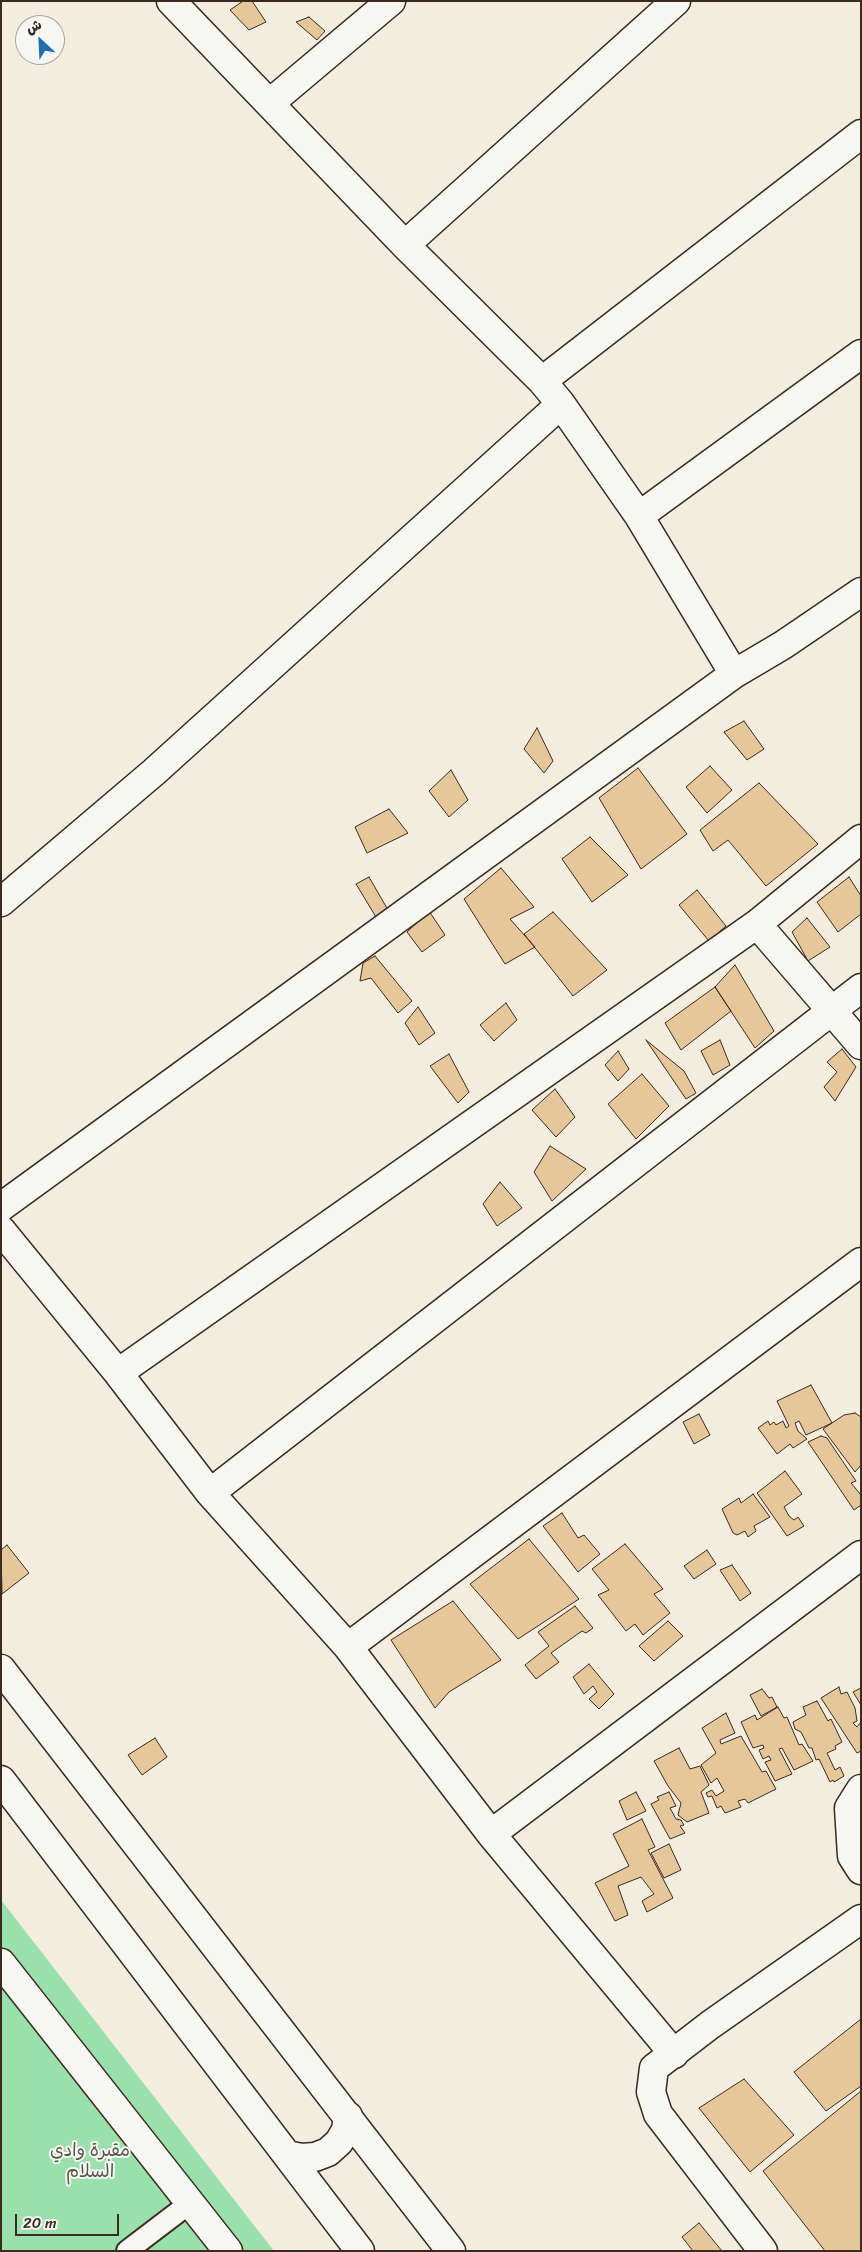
<!DOCTYPE html>
<html>
<head>
<meta charset="utf-8">
<style>
	body { margin:0 }
	#map { position:relative; width:862px; height:2252px; overflow:hidden; background:#f3ede0; font-family:Sriracha,"Playpen Sans Arabic",sans-serif }
	canvas { display:block }
	.frame { position:absolute; inset:0; border:2px solid #3b2a1e; pointer-events:none }
	.north { position:absolute; left:15px; top:15px; width:50px; height:50px; box-sizing:border-box; background:#f6f6f2; border:1px solid #aba49d; border-radius:50%; rotate:335deg; font-size:14px; font-weight:700; line-height:20px; text-align:center; color:#3b2a1e }
	.north::after { content:''; display:block; margin:auto; width:18px; height:22px; background:#1f6fb2; clip-path:polygon(50% 0,100% 100%,50% 72%,0 100%) }
	.scale { position:absolute; left:15px; top:2214px; width:104px; height:22px; box-sizing:border-box; border:2px solid #3b2a1e; border-top:0; padding-left:6px; font-size:15px; line-height:18px; white-space:nowrap; color:#3b2a1e; -webkit-text-stroke:4px #f6f6f2; paint-order:stroke }
</style>
</head>
<body>
<div id="map">
<canvas width="862" height="2252"></canvas>
<div class="frame"></div>
<div class="north">ش</div>
<div class="scale">20 m</div>
</div>
<script>
const g = document.querySelector('canvas').getContext('2d');
g.lineJoin = 'round';
function fillPath(path, color) {
  g.fillStyle = color;
  g.fill(path, 'evenodd');
}
function shape(rows) {
  const path = new Path2D();
  for (const r of rows) {
    path.moveTo(r[0], r[1]);
    for (let i = 2; i < r.length; i += 2) path.lineTo(r[i], r[i + 1]);
  }
  return path;
}
function stroke(path, color, width, dash) {
  g.strokeStyle = color;
  g.lineWidth = width;
  g.lineCap = dash ? 'butt' : 'round';
  g.setLineDash(dash || []);
  g.stroke(path);
}
function label(font, color, halo, rows, align = 'center') {
  g.font = font + ' Sriracha,"Playpen Sans Arabic",sans-serif';
  g.lineWidth = 4;
  g.setLineDash([]);
  g.textBaseline = 'middle';
  g.strokeStyle = halo;
  g.fillStyle = color;
  for (const [text, x, y, turn = 0] of rows) {
    g.save();
    g.translate(x, y);
    g.rotate((+turn || 0) * Math.PI / 180);
    g.textAlign = isNaN(turn) ? turn : align;
    if (halo) g.strokeText(text, 0, 0);
    g.fillText(text, 0, 0);
    g.restore();
  }
}
const green = shape([
	[1,1900,274,2251,1,2251]
]);
const building = shape([
	[243,1,252,1,266,22,249,30,230,10,243,1],
	[309,17,325,31,317,40,296,22,309,17],
	[744,721,764,749,747,760,724,732,744,721],
	[537,728,553,761,544,773,524,749,537,728],
	[710,766,732,790,707,813,686,787,710,766],
	[638,768,687,834,641,869,599,798,638,768],
	[451,770,468,800,449,817,429,791,451,770],
	[759,783,818,844,766,886,728,840,713,851,700,830,759,783],
	[389,809,408,833,367,853,355,827,389,809],
	[590,837,628,875,592,902,562,859,590,837],
	[501,868,534,907,510,919,535,947,505,964,464,899,501,868],
	[369,877,388,910,379,922,356,884,369,877],
	[849,877,861,896,861,914,838,932,817,902,849,877],
	[697,890,726,926,709,941,679,905,697,890],
	[429,911,445,935,422,952,407,932,429,911],
	[553,912,607,970,573,996,524,934,553,912],
	[807,918,830,947,808,961,792,932,807,918],
	[375,956,412,1001,398,1013,371,978,360,981,363,963,375,956],
	[735,965,774,1031,755,1048,715,987,735,965],
	[715,987,731,1011,681,1050,665,1023,715,987],
	[506,1003,517,1020,494,1041,480,1025,506,1003],
	[418,1007,435,1033,419,1045,405,1023,418,1007],
	[646,1040,684,1071,696,1093,686,1099,646,1040],
	[720,1040,730,1065,713,1075,701,1051,720,1040],
	[842,1049,856,1067,835,1101,824,1087,837,1072,827,1062,842,1049],
	[618,1051,629,1069,618,1081,605,1065,618,1051],
	[449,1054,469,1092,458,1103,430,1066,449,1054],
	[642,1074,669,1106,636,1139,608,1104,642,1074],
	[555,1089,575,1117,556,1137,532,1110,555,1089],
	[550,1146,586,1169,552,1201,534,1172,550,1146],
	[500,1182,522,1208,497,1226,483,1204,500,1182],
	[811,1385,832,1423,806,1435,799,1421,795,1423,798,1431,807,1439,793,1448,790,1444,777,1454,758,1428,768,1421,770,1425,774,1422,776,1425,783,1421,786,1428,789,1426,777,1401,811,1385],
	[855,1413,861,1417,861,1465,855,1472,823,1429,844,1415,855,1413],
	[699,1414,710,1435,694,1444,683,1422,699,1414],
	[821,1436,827,1438,856,1481,851,1483,861,1495,861,1505,854,1510,808,1442,821,1436],
	[785,1471,802,1494,784,1507,789,1516,794,1520,798,1517,804,1526,787,1536,757,1493,785,1471],
	[753,1494,770,1517,754,1526,756,1531,748,1537,745,1531,737,1535,733,1533,722,1509,739,1498,741,1503,753,1494],
	[562,1513,578,1538,584,1535,600,1554,578,1572,543,1526,562,1513],
	[529,1539,579,1599,518,1639,470,1584,529,1539],
	[625,1544,663,1589,654,1594,670,1613,643,1635,635,1624,626,1631,598,1595,609,1590,592,1569,625,1544],
	[7,1545,29,1573,2,1594,1,1550,7,1545],
	[707,1550,716,1564,694,1579,684,1566,707,1550],
	[732,1565,751,1593,740,1601,720,1570,732,1565],
	[453,1601,501,1660,449,1692,435,1708,391,1640,453,1601],
	[575,1606,593,1628,586,1633,582,1631,551,1653,559,1662,536,1679,525,1665,549,1646,538,1632,575,1606],
	[668,1621,683,1636,654,1661,639,1646,668,1621],
	[589,1664,614,1694,599,1709,589,1699,597,1692,593,1686,584,1694,573,1677,589,1664],
	[839,1687,841,1694,847,1692,855,1708,857,1721,853,1723,857,1727,861,1722,861,1751,857,1753,821,1698,839,1687],
	[861,1688,861,1705,853,1692,861,1688],
	[762,1689,769,1698,772,1697,777,1707,761,1716,750,1695,762,1689],
	[817,1701,828,1721,831,1719,842,1742,835,1746,836,1749,827,1753,835,1770,840,1767,844,1776,834,1782,833,1780,830,1782,819,1759,816,1760,812,1748,809,1748,801,1732,795,1729,793,1722,806,1715,803,1707,817,1701],
	[778,1707,784,1718,787,1717,799,1745,802,1744,813,1761,794,1770,782,1748,779,1749,792,1774,775,1781,765,1762,771,1760,769,1756,763,1759,759,1750,764,1748,763,1745,753,1748,741,1722,755,1715,757,1720,778,1707],
	[726,1713,735,1733,720,1740,721,1744,741,1736,762,1772,766,1771,776,1789,748,1803,745,1799,738,1801,741,1807,725,1813,721,1806,717,1808,712,1796,708,1797,706,1793,712,1790,716,1796,724,1791,717,1778,711,1783,701,1765,716,1753,702,1728,726,1713],
	[155,1738,167,1757,142,1775,128,1755,155,1738],
	[679,1748,690,1769,700,1766,709,1785,701,1792,709,1813,687,1822,678,1815,681,1803,668,1786,654,1761,679,1748],
	[636,1792,646,1811,627,1820,619,1801,636,1792],
	[669,1792,676,1806,670,1808,676,1819,681,1820,684,1825,680,1826,685,1833,670,1839,651,1804,659,1800,657,1797,669,1792],
	[642,1819,655,1847,648,1850,673,1898,647,1912,642,1901,654,1894,641,1877,618,1886,628,1915,615,1921,595,1883,629,1866,613,1834,642,1819],
	[669,1844,681,1870,664,1878,651,1853,669,1844],
	[861,2019,861,2086,826,2111,794,2072,861,2019],
	[744,2079,794,2135,750,2172,699,2108,744,2079],
	[861,2091,861,2251,825,2251,763,2171,861,2091],
	[699,2223,722,2251,693,2251,682,2237,699,2223]
]);
const service = shape([
	[127,2251,190,2203]
]);
const minor = shape([
	[171,1,405,245,542,381,561,404,639,516,734,674],
	[270,103,391,1],
	[405,245,676,1],
	[542,381,861,134],
	[639,516,861,354],
	[1,902,154,772,561,404],
	[757,924,861,1045],
	[1,1207,734,674,783,645,861,592],
	[1,1230,118,1373,210,1493,348,1647,491,1834,674,2054],
	[118,1373,757,924,861,839],
	[210,1493,861,988],
	[348,1647,861,1262],
	[861,1789,849,1808,852,1856,861,1870],
	[491,1834,861,1555],
	[1,1963,228,2251],
	[763,2251,658,2114,651,2092,654,2068,710,2025,861,1919]
]);
const secondary = shape([
	[1,1669,451,2251],
	[1,1780,360,2251],
	[287,2155,301,2158,315,2157,328,2152,339,2142,346,2130,348,2116]
]);
const parkNames = [
	["مقبرة وادي",90,2151],
	["السلام",90,2172]
];
fillPath(green, '#9ae0ad');
fillPath(building, '#e6c799');
stroke(building, '#3b2a1e', 1);
stroke(service, '#3b2a1e', 24);
stroke(minor, '#3b2a1e', 31);
stroke(secondary, '#3b2a1e', 31);
stroke(service, '#f6f6f2', 20);
stroke(minor, '#f6f6f2', 28);
stroke(secondary, '#f6f6f2', 28);
label('18px', '#535842', '#f6f6f2', parkNames);
</script>
</body>
</html>
